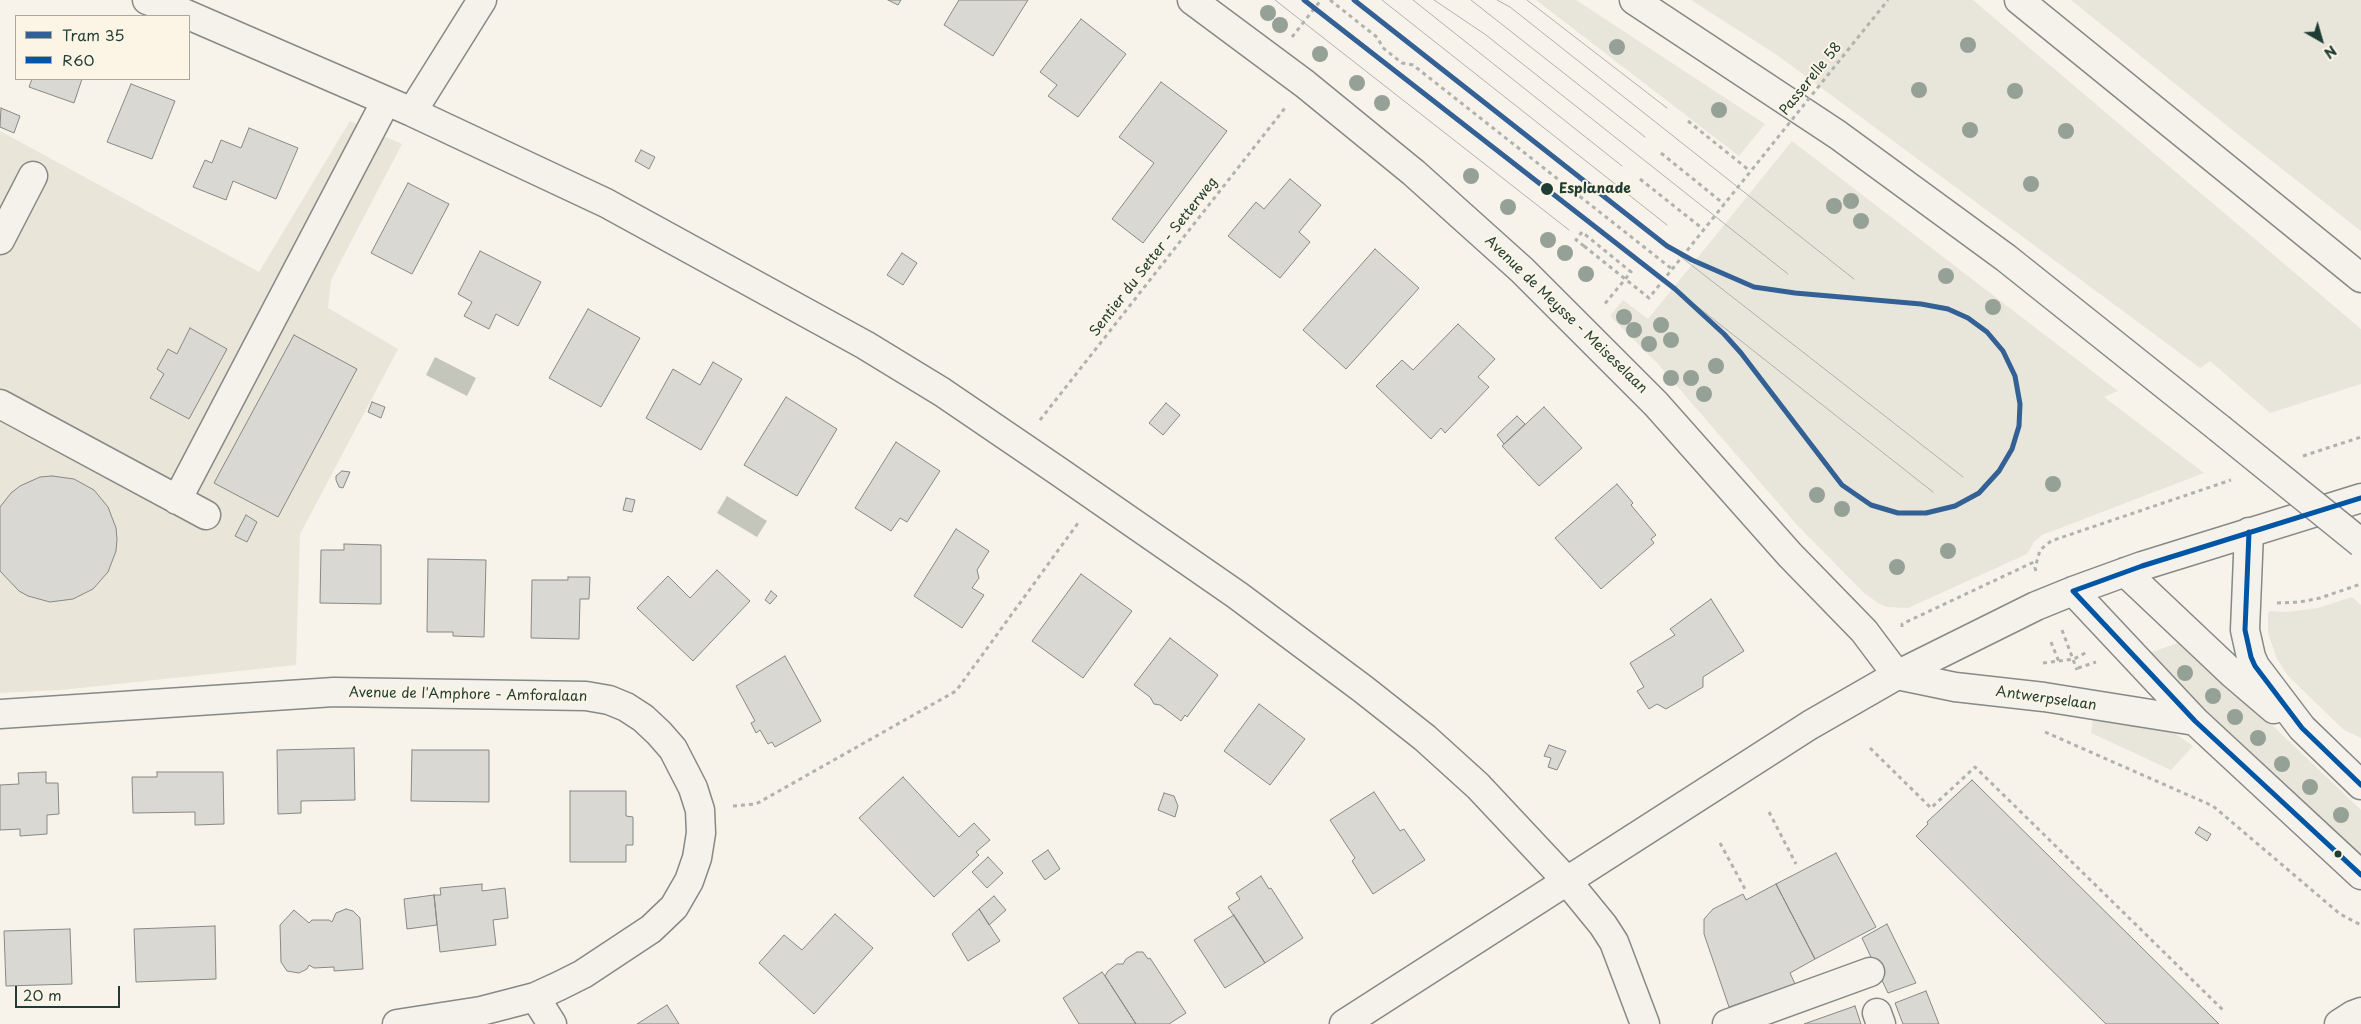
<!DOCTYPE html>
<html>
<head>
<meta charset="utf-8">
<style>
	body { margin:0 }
	#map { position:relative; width:2361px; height:1024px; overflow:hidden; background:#f7f3ea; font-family:"Playpen Sans",sans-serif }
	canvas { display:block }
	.legend { position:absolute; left:15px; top:15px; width:175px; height:65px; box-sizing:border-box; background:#fcf5e5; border:1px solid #a4ab9e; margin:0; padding:6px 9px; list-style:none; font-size:15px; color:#1f3d34 }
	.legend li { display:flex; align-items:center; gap:10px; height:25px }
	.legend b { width:25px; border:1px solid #a4ab9e }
	.north { position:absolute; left:2296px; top:15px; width:50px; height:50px; -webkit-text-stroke:4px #fcf5e5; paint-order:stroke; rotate:142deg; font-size:14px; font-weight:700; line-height:20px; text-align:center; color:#1f3d34 }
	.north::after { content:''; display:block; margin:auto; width:18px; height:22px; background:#1f3d34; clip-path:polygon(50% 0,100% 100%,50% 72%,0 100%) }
	.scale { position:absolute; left:15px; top:986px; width:105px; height:22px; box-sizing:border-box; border:2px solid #1f3d34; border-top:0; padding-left:6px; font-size:15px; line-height:18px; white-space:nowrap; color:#1f3d34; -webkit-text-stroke:4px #fcf5e5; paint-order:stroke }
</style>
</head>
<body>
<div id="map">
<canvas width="2361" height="1024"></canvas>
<ul class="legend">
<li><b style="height:6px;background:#336195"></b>Tram 35</li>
<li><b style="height:6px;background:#0056a4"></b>R60</li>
</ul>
<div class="north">N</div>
<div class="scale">20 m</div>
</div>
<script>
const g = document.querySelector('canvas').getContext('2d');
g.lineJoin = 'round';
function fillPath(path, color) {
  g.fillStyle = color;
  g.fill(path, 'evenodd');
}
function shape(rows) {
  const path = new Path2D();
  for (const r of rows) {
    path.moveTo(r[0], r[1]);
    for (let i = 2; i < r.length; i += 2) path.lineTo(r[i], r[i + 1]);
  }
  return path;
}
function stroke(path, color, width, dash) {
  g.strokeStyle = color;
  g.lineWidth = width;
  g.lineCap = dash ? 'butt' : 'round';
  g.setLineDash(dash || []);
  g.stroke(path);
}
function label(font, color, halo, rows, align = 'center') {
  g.font = font + ' "Playpen Sans",sans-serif';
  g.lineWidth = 4;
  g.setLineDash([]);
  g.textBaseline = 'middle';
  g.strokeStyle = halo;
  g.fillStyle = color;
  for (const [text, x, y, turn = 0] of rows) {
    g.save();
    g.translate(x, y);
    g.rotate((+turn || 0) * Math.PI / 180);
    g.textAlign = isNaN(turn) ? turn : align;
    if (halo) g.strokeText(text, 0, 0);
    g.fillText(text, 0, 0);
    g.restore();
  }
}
const built = shape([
	[350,121,402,144,331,280,328,308,398,349,300,534,296,665,61,690,0,693,0,131,259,272]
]);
const green = shape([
	[1536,0,1576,0,1765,124,1739,156],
	[1691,0,1973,0,2361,329,2361,384,2270,413,2210,361,2200,368,1777,55],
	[2071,0,2361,0,2361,231,2235,132],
	[1792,141,2118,391,2104,397,2204,473,2042,535,2034,542,2027,554,1908,608,1887,607,1878,603,1864,593,1797,525,1658,364,1610,316,1623,300,1648,319],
	[2352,597,2361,605,2361,738,2344,730,2288,676,2277,659,2268,633,2268,613,2270,611,2287,612,2318,608],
	[2181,642,2224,679,2361,810,2361,860,2201,712,2149,653],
	[2093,719,2164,731,2176,734,2193,746,2171,770,2091,733]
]);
const water = shape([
	[435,357,476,378,467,396,426,375],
	[727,496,767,521,757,537,717,513]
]);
const building = shape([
	[888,0,901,0,898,5,888,0],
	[959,0,1028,0,993,56,944,25,959,0],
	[1081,19,1126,54,1078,117,1048,96,1057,85,1040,72,1081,19],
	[32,79,82,79,74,103,29,87,32,79],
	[1161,82,1227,131,1143,243,1112,219,1154,163,1119,137,1161,82],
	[131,84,175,101,152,159,107,142,131,84],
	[1,108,20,116,14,133,0,127,1,108],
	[249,128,298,148,276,199,233,181,226,200,193,187,205,160,212,163,221,140,241,148,249,128],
	[641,150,655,157,649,169,635,161,641,150],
	[1290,179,1321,205,1299,232,1310,242,1280,278,1228,236,1256,202,1264,209,1290,179],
	[408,183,449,204,412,274,371,253,408,183],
	[1375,249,1419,288,1346,369,1303,330,1375,249],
	[480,251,541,282,518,326,496,314,489,329,464,316,472,302,458,294,480,251],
	[902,253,917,263,903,285,887,275,902,253],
	[588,309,640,338,601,407,549,378,588,309],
	[1458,324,1495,359,1478,377,1489,387,1445,433,1441,428,1431,439,1376,386,1402,360,1413,370,1458,324],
	[190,328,227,349,189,419,150,398,164,374,157,369,168,349,177,354,190,328],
	[294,335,357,369,278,517,214,483,294,335],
	[713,362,742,379,701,450,646,418,673,369,700,385,713,362],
	[786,397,837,429,797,496,744,465,786,397],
	[372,402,385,407,381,418,368,412,372,402],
	[1166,403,1180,415,1163,435,1149,423,1166,403],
	[1544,407,1582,448,1539,486,1502,446,1544,407],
	[1517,416,1525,424,1504,444,1497,435,1517,416],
	[896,442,940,471,907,522,900,518,891,531,855,508,896,442],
	[342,471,350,472,343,488,339,487,336,480,336,476,342,471],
	[52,476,74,479,94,490,108,507,116,528,117,539,116,551,108,572,93,589,73,599,50,602,28,596,19,591,0,571,0,507,11,493,20,486,40,477,52,476],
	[1617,484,1633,503,1631,505,1656,535,1651,539,1654,543,1601,589,1555,538,1617,484],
	[626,498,635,500,632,512,623,510,626,498],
	[246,515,257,522,247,542,235,536,246,515],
	[956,529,989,551,977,570,979,578,972,588,984,595,962,628,914,596,956,529],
	[344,544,381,545,381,604,320,603,321,550,344,550,344,544],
	[428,559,486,560,484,637,453,636,453,632,427,632,428,559],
	[717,570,750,601,693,661,637,608,668,576,690,598,717,570],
	[1081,574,1132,611,1083,678,1032,641,1081,574],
	[568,577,590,577,589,599,580,599,579,639,531,638,532,580,568,580,568,577],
	[771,591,777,596,770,604,765,600,771,591],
	[1711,599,1744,651,1703,677,1703,687,1666,709,1657,704,1649,709,1637,691,1644,687,1630,663,1675,635,1670,629,1711,599],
	[1170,638,1218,675,1187,717,1185,715,1181,721,1160,705,1154,704,1150,697,1134,685,1170,638],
	[785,656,821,721,775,747,772,742,768,744,760,730,756,733,751,723,755,721,736,686,785,656],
	[1259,704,1305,739,1270,785,1224,751,1259,704],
	[1549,745,1566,751,1557,770,1548,767,1551,758,1544,756,1549,745],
	[354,748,355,800,301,801,301,813,278,814,277,750,354,748],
	[412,750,489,750,489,802,411,801,412,750],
	[46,772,46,783,58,783,59,814,47,815,47,834,20,836,20,829,0,830,0,785,19,784,18,773,46,772],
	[157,772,223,772,224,824,195,825,195,812,133,813,132,777,157,777,157,772],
	[903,777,959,837,974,823,990,840,976,852,979,855,934,897,859,818,903,777],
	[1972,780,2219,1024,2106,1024,1916,836,1928,824,1927,822,1972,780],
	[570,791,626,791,626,816,633,817,633,845,626,845,626,862,570,862,570,791],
	[1374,792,1400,831,1404,829,1425,860,1373,894,1352,861,1355,858,1330,820,1374,792],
	[1164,793,1174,796,1178,806,1175,817,1158,810,1164,793],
	[2199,827,2211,834,2207,841,2195,833,2199,827],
	[1048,850,1060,869,1045,880,1032,861,1048,850],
	[1836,853,1876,927,1815,959,1776,884,1836,853],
	[988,857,1003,873,987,888,972,872,988,857],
	[1261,876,1269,889,1271,888,1303,938,1265,963,1228,907,1240,899,1236,893,1261,876],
	[482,884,482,891,505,888,508,918,493,920,496,945,440,952,434,895,441,895,440,888,482,884],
	[1776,884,1815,959,1790,973,1795,984,1729,1007,1704,934,1704,919,1713,909,1743,894,1746,900,1776,884],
	[434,895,437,925,407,929,404,899,434,895],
	[994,896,1006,910,989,925,979,909,994,896],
	[346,909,353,911,360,918,363,969,334,971,334,967,314,968,309,965,307,969,299,973,287,971,281,962,280,925,294,910,309,923,312,920,329,920,332,922,336,913,346,909],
	[979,909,1000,941,968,961,952,934,979,909],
	[835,914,873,948,814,1014,759,963,784,935,802,950,835,914],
	[1234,915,1265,963,1225,988,1194,940,1234,915],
	[1887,924,1916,983,1888,993,1862,938,1887,924],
	[215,926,216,979,136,982,134,929,215,926],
	[70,929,72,984,6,986,4,931,70,929],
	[1137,952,1143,952,1148,959,1150,958,1186,1013,1169,1024,1136,1024,1105,976,1108,971,1117,964,1123,964,1126,959,1137,952],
	[1102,972,1105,976,1136,1024,1079,1024,1063,998,1102,972],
	[1926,991,1939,1024,1903,1024,1895,1003,1926,991],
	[667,1005,679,1024,637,1024,667,1005],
	[1855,1006,1861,1024,1804,1024,1855,1006]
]);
const path = shape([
	[1330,0,1378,38,1382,47,1402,63,1413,65,1672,269],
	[1292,37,1321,0],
	[1688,121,1750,171],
	[1661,153,1724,204],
	[1640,179,1703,229],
	[1584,246,1576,240,1582,232,1631,272,1603,306],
	[1040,420,1285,108],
	[2303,456,2361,437],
	[2036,571,2035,568,2040,550,2051,541,2231,480],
	[2277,603,2300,602,2320,598,2361,584],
	[1902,627,1902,624,2036,561],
	[2062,630,2077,670],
	[2051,642,2059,662],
	[2043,663,2074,659,2087,652],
	[2078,668,2096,662],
	[2045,732,2213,806,2340,914,2361,925],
	[1870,748,1931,808,1975,767,2225,1012],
	[733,806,756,804,956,691,1078,523],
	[1769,812,1796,864],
	[1720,843,1745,889]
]);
const minor = shape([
	[147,0,186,14,412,112,606,203,865,345,942,392,1058,471,1237,595,1363,689,1425,738,1478,786,1567,881,1603,925,1614,942,1645,1024],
	[1192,0,1305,84,1414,173,1522,270,1656,404,1790,555,1864,631,1897,675],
	[412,112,482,0],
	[0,240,33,176],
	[0,404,206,515],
	[177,500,386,101],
	[0,714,334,692,586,696,609,700,626,707,643,718,659,733,673,749,693,788,700,810,701,833,697,858,689,881,674,907,651,929,583,974,559,986,535,997,481,1011,397,1024],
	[535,997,552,1024],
	[1877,1013,1881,1024],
	[1727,1024,1870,972],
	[2339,1024,2353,1015,2361,1012]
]);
const major = shape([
	[2249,532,2245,630,2251,657,2255,666,2302,728,2361,785],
	[2125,572,2233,674,2274,709],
	[2073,591,2195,721,2361,875],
	[1897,675,1955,687,2044,697,2195,721],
	[1344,1024,1810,725,1897,675,2036,606,2073,591,2142,566,2361,498]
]);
const highway = shape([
	[1634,0,1838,135,2006,258,2219,428],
	[2019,0,2361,278]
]);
const tram = shape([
	[1275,0,1569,230],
	[1382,0,1667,225],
	[1413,0,1622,166],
	[1434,0,1486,35,1788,274],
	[1471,0,1645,137],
	[1497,0,1510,7,1854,279],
	[1527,0,1667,108],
	[1667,246,1963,477],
	[1675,289,1933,492]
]);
const pathBridge = shape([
	[1584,246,1649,298,1888,0]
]);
const highwayBridge = shape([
	[2219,428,2361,543]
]);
const bus1 = shape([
	[2361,498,2142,566,2073,591,2195,721,2361,875],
	[2249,532,2245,630,2251,657,2255,666,2302,728,2361,785]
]);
const tram1 = shape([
	[1304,0,1675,289,1724,334,1741,353,1842,485,1871,505,1898,513,1926,513,1955,506,1979,493,1999,471,2012,449,2019,426,2020,404,2015,376,2003,351,1987,332,1968,318,1948,309,1921,304,1795,293,1754,287,1692,260,1667,246,1354,0]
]);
const trees = [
	[1268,13],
	[1280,25],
	[1968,45],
	[1617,47],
	[1320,54],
	[1357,83],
	[1919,90],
	[2015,91],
	[1382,103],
	[1719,110],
	[1970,130],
	[2066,131],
	[1471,176],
	[2031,184],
	[1851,201],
	[1834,206],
	[1508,207],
	[1861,221],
	[1548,240],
	[1565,253],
	[1586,274],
	[1946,276],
	[1993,307],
	[1624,317],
	[1661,325],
	[1634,330],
	[1671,340],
	[1649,344],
	[1716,366],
	[1671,378],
	[1691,378],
	[1704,394],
	[2053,484],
	[1817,495],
	[1842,509],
	[1948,551],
	[1897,567],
	[2185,673],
	[2213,696],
	[2235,717],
	[2258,738],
	[2282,764],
	[2310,787],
	[2341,815]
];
const markers = [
	[1547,189,7,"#1f3d34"],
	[2338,854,4.5,"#1f3d34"]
];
const streetNames = [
	["Passerelle 58",1811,79,-51],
	["Sentier du Setter - Setterweg",1154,257,-52],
	["Avenue de Meysse - Meiseselaan",1566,315,44],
	["Avenue de l'Amphore - Amforalaan",468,695,1],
	["Antwerpselaan",2046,699,8]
];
const stopNames = [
	["Esplanade",1559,189]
];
fillPath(built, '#e9e5d9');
fillPath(green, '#e8e5da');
fillPath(water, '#c4c6bb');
fillPath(building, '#dad8d2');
stroke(building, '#868984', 1);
stroke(minor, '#868984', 31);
stroke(major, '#868984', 31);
stroke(highway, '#868984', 31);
stroke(path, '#b0b2ad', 3, [4, 4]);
stroke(minor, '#f5f2ec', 28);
stroke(major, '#f5f2ec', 28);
stroke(highway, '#f5f2ec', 28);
stroke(tram, '#b0b2ad', 1);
stroke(highwayBridge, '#868984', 31, []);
stroke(pathBridge, '#b0b2ad', 3, [4, 4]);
stroke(highwayBridge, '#f5f2ec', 28);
stroke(bus1, '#0056a4', 5);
stroke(tram1, '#336195', 5);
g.fillStyle = '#95a096';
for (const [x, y] of trees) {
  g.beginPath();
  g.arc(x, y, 8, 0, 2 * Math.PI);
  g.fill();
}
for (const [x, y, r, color] of markers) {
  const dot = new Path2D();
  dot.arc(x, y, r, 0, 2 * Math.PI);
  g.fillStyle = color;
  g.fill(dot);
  stroke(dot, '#fcf5e5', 2);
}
label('14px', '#1f3d34', '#fcf5e5', streetNames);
label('bold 14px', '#1f3d34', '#fcf5e5', stopNames, 'left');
</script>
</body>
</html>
